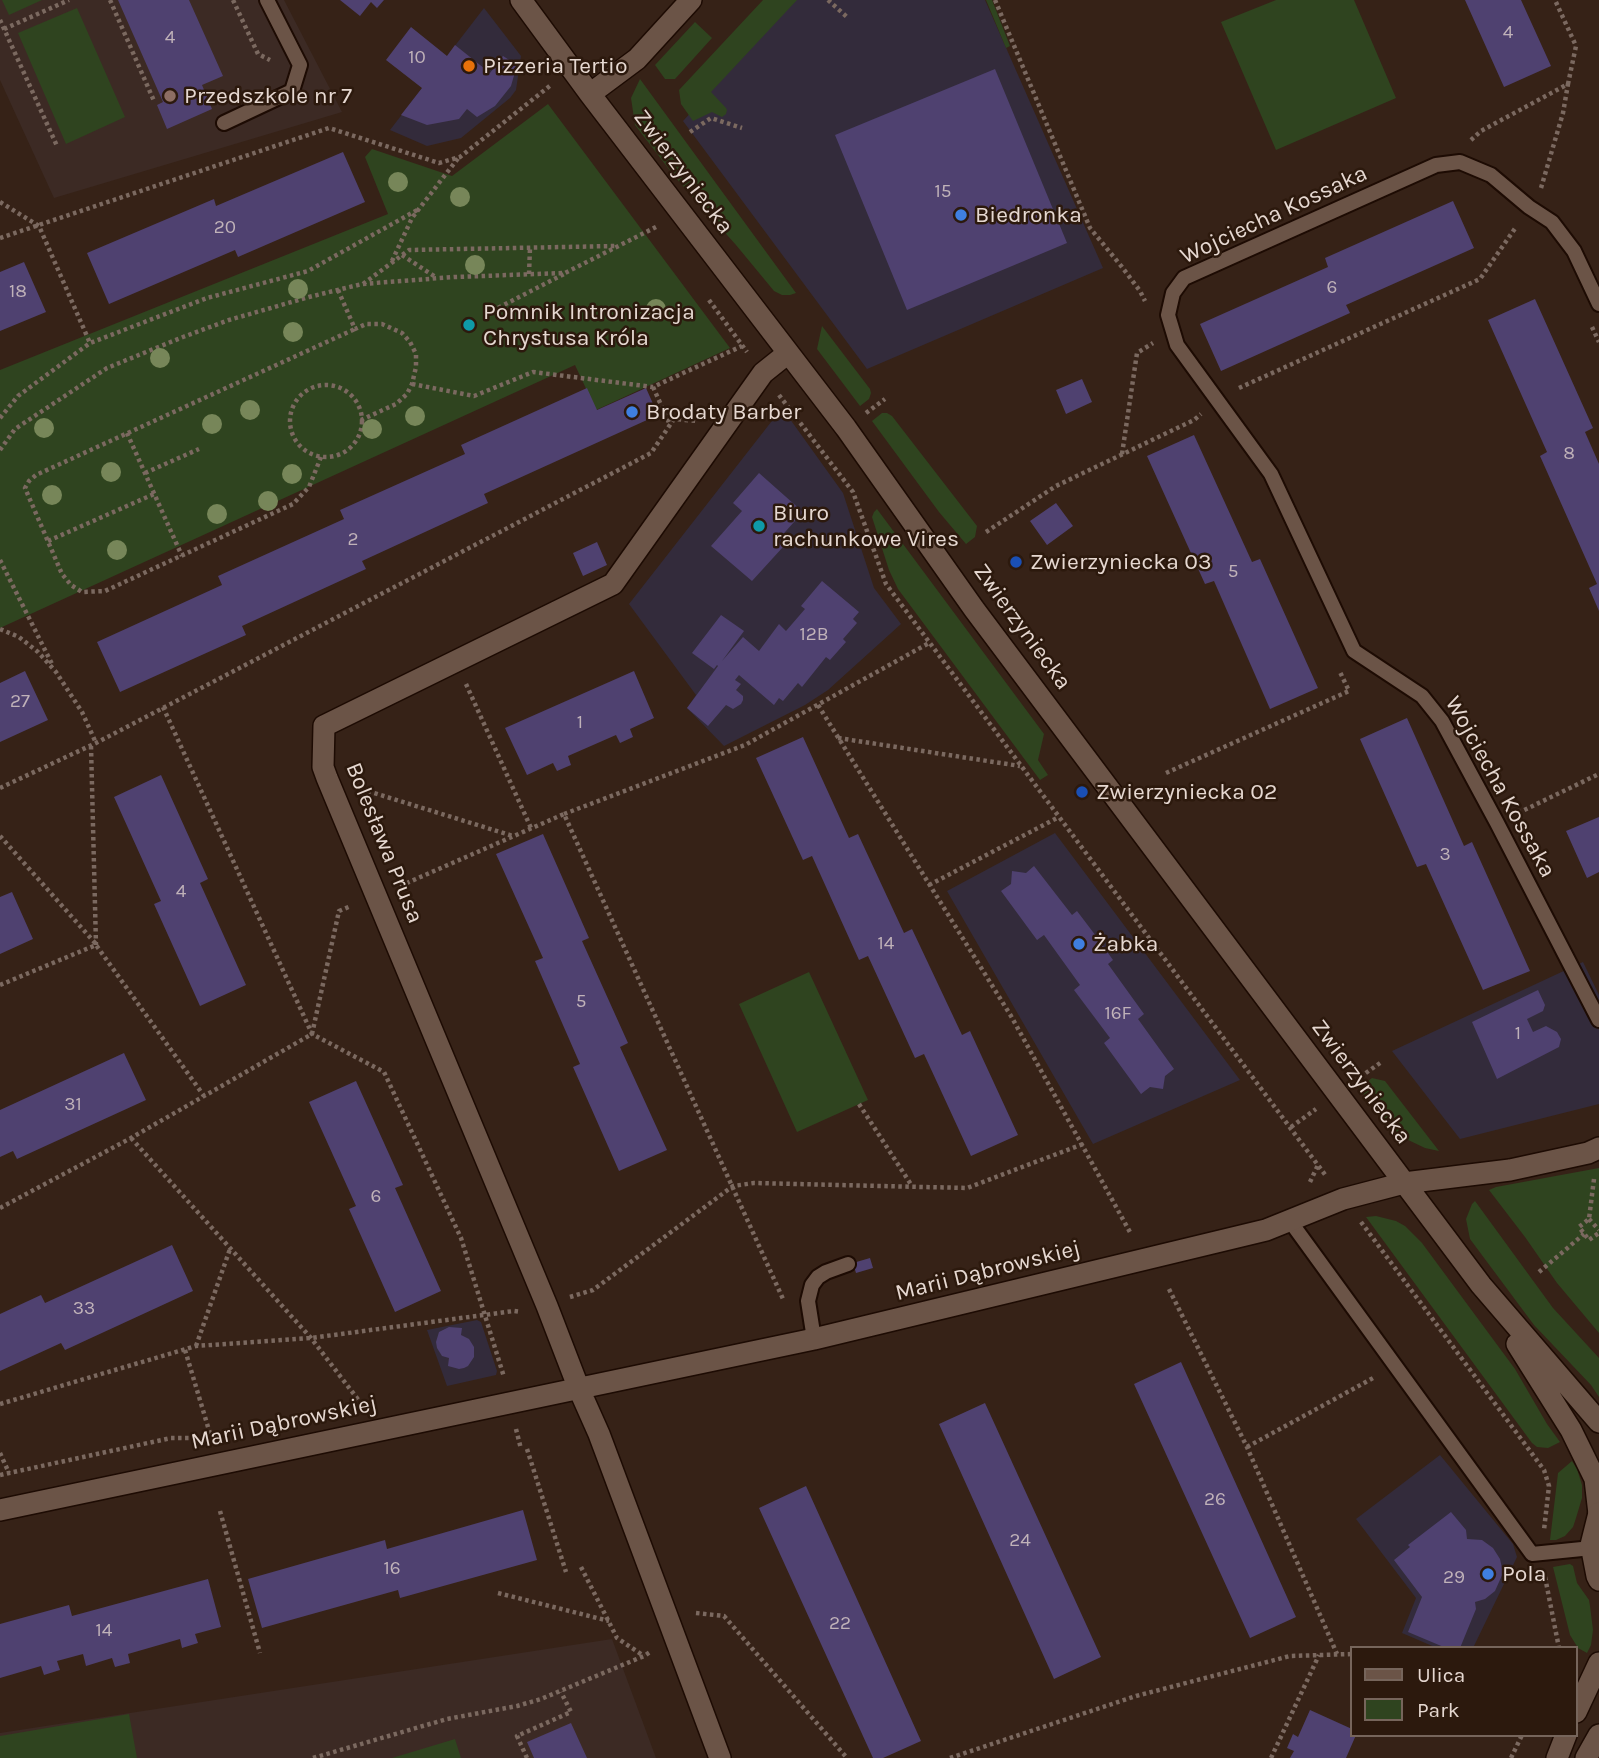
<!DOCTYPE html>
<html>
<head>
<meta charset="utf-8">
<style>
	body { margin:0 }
	#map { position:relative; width:1599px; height:1758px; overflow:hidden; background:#362217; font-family:Karla,sans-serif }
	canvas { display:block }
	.legend { position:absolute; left:1350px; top:1646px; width:228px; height:91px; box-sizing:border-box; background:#2c190d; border:2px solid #76655b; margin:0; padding:9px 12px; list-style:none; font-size:21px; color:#e6d8d1 }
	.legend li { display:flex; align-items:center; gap:14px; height:35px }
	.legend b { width:35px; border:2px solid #76655b }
</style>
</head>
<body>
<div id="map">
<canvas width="1599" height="1758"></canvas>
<ul class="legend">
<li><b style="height:9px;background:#6b5447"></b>Ulica</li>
<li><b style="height:19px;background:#2f441f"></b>Park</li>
</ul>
</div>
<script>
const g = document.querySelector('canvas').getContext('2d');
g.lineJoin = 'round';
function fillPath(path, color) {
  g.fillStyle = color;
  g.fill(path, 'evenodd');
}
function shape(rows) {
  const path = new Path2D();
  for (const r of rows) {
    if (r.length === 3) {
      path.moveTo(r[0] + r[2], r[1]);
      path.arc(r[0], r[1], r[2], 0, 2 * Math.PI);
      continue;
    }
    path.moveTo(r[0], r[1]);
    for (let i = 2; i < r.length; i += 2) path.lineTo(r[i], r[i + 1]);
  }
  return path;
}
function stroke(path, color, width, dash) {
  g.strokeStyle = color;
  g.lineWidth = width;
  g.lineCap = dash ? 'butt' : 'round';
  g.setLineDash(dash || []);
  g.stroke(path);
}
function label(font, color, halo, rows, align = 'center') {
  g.font = font + ' Karla,sans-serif';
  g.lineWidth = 5;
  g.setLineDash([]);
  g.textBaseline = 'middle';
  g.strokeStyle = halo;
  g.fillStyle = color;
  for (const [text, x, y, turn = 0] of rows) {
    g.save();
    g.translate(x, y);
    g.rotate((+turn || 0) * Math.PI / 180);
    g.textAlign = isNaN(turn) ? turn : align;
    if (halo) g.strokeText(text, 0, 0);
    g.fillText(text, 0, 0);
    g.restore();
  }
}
const commercial = shape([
	[796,0,985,0,1103,268,867,369,683,121],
	[484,8,521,56,516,90,510,98,461,138,427,146,390,130],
	[782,408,843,493,874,588,901,624,828,690,805,705,724,746,687,708,696,695,629,604],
	[1055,833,1240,1080,1093,1144,947,891],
	[1583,962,1599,995,1599,1104,1460,1139,1392,1051],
	[477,1320,481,1322,497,1371,496,1375,447,1386,427,1330],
	[1440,1455,1513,1544,1517,1557,1473,1648,1437,1648,1402,1633,1416,1598,1356,1519]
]);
const education = shape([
	[0,0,284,0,342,112,54,198,0,80],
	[612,1639,656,1758,0,1758,0,1733]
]);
const green = shape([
	[2,0,42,0,9,15],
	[763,0,797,0,711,92,726,108,727,110,726,114,722,117,712,112,693,121,681,104,679,90],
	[986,0,992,0,1010,46,1006,48],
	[1276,0,1354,0,1396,98,1276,150,1221,22],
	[77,8,125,117,66,144,18,33],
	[695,22,712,38,675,79,665,79,655,65],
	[640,79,796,293,790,295,782,295,774,291,736,245,675,177,635,125,631,98],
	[548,104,730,348,596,410,575,365,0,628,0,370,388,214,365,157,372,149,452,176],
	[822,326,870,389,871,393,869,399,860,406,817,349],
	[882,413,887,413,892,416,977,526,975,537,966,544,939,512,872,421],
	[877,509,1044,734,1038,760,1048,775,1040,780,898,589,889,570,872,517,874,512],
	[809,972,868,1100,797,1132,739,1004],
	[1372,1078,1385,1081,1439,1151,1425,1148,1404,1138,1393,1130,1381,1118,1359,1088],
	[1599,1168,1599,1333,1557,1283,1525,1237,1489,1190,1496,1187],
	[1475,1201,1553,1308,1599,1358,1599,1397,1591,1385,1534,1325,1470,1239,1466,1219,1472,1204],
	[1376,1216,1396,1221,1405,1226,1422,1243,1515,1369,1547,1424,1560,1442,1548,1448,1537,1447,1532,1443,1366,1217],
	[1572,1461,1577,1469,1582,1485,1582,1498,1576,1518,1573,1527,1565,1536,1556,1540,1550,1540,1558,1473],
	[1570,1564,1573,1566,1577,1583,1589,1600,1590,1606,1593,1630,1591,1645,1587,1653,1578,1648,1570,1635,1553,1567],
	[129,1714,137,1758,0,1758,0,1736],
	[455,1739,461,1758,392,1758]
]);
const building = shape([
	[118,0,189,0,223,76,202,85,212,109,167,129,157,105,163,102],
	[340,0,384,0,377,8,371,2,360,16],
	[1465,0,1521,0,1551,66,1504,87],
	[411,27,447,56,455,45,490,73,503,56,517,65,511,86,495,106,477,117,467,109,459,119,427,125,401,115,422,88,386,60],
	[995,69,1067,243,907,310,835,135],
	[343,152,365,202,238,257,235,250,109,304,87,253,214,199,216,206],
	[1453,201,1474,248,1346,305,1350,313,1221,371,1200,324,1328,267,1325,258],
	[24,262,46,312,0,331,0,272],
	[1535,299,1593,428,1585,432,1599,464,1599,611,1589,588,1597,584,1540,456,1547,452,1488,320],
	[1082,379,1092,402,1066,414,1056,390],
	[587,388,597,410,646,388,658,415,484,494,488,503,362,561,366,569,242,626,246,635,120,692,97,642,222,585,218,576,344,519,340,510,465,454,461,445],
	[1194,435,1252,562,1260,559,1318,688,1270,709,1214,581,1205,584,1147,456],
	[759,473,803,512,777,541,783,547,752,581,711,546,742,511,733,503],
	[1056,503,1073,526,1047,545,1030,521],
	[597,542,607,565,583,576,573,553],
	[822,581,859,612,853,619,857,623,843,639,846,642,830,660,826,657,802,687,798,683,783,701,779,698,774,705,739,675,735,680,741,684,736,690,743,696,743,700,741,704,733,709,726,705,708,726,687,708,718,666,717,665,714,669,692,653,721,615,744,631,722,661,743,637,759,651,779,624,786,631,805,609,801,606],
	[25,671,48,720,0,742,0,683],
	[634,671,654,718,630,729,633,737,620,743,616,735,568,756,571,765,557,771,553,763,527,775,505,728],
	[1407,718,1464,846,1472,842,1530,971,1483,990,1426,864,1417,867,1360,739],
	[803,737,849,838,858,834,904,933,912,929,962,1035,970,1031,1018,1135,971,1156,924,1054,915,1058,868,956,859,960,812,856,803,860,756,758],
	[161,775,208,879,200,883,246,985,200,1006,154,904,161,901,114,797],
	[1599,817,1599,872,1587,878,1566,831],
	[543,834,589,938,582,941,628,1043,620,1047,667,1150,619,1171,573,1067,580,1064,535,961,543,958,496,854],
	[1034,866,1072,915,1077,911,1096,936,1113,960,1108,964,1144,1014,1138,1019,1174,1069,1165,1076,1163,1089,1150,1087,1141,1094,1104,1043,1110,1038,1074,990,1080,985,1044,935,1037,940,1001,891,1011,884,1012,871,1026,873],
	[12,892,33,939,0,954,0,897],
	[1538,990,1545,1005,1543,1011,1527,1019,1533,1032,1546,1026,1557,1032,1561,1039,1559,1047,1497,1079,1472,1022],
	[124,1053,146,1100,17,1159,13,1151,0,1157,0,1110],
	[356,1081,403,1185,395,1188,441,1291,395,1312,349,1209,356,1206,309,1102],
	[172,1245,193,1291,65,1350,61,1343,0,1371,0,1314,41,1295,45,1303],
	[870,1258,873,1268,856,1273,853,1263],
	[449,1327,462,1328,461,1335,469,1339,474,1347,474,1357,468,1366,464,1368,459,1369,448,1366,449,1358,442,1356,437,1348,436,1342,439,1332],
	[1181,1362,1296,1617,1250,1638,1134,1384],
	[985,1403,1101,1657,1054,1679,939,1424],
	[806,1486,921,1741,883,1758,873,1758,759,1508],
	[523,1510,537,1560,400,1598,398,1590,262,1628,248,1579,385,1540,387,1549],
	[1451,1512,1466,1530,1467,1539,1482,1540,1493,1548,1500,1559,1503,1573,1495,1591,1485,1599,1475,1602,1476,1609,1460,1648,1446,1648,1408,1632,1422,1597,1394,1560,1410,1547,1408,1545],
	[208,1579,221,1627,195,1634,198,1643,182,1648,180,1639,128,1654,130,1663,115,1667,112,1658,86,1666,83,1654,57,1661,60,1670,44,1675,41,1666,0,1678,0,1624,69,1605,72,1616],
	[1310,1710,1352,1729,1352,1735,1356,1735,1346,1758,1290,1758,1294,1751,1287,1748,1293,1734,1298,1737],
	[571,1723,587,1758,534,1758,527,1742]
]);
const path = shape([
	[110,0,154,101],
	[233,0,258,54,270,60],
	[828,0,847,17],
	[995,0,1090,228,1122,267,1140,291,1145,301],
	[0,20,57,146],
	[4,29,69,0],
	[690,132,711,118,742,128],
	[1471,140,1481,131,1568,84,1576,46,1555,0],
	[1541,188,1563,113,1568,84],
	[0,202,39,226,90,343],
	[0,238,329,128,439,163,460,157,551,85],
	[402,255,437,278],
	[392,261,412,218,459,157],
	[529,274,530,248],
	[363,284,409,250,616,246],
	[338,290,355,329,366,324,382,324,402,333,410,342,416,354,416,367,412,384,407,394,396,404,361,420],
	[709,300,747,352],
	[492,311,564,274],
	[1592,327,1599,342],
	[412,384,474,396,533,372,653,387,742,346],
	[326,421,36],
	[653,387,670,425],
	[1239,388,1480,279,1516,227],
	[779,395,853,492,886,584,1326,1176],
	[866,413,885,399],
	[0,418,18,396,90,343,207,298,308,271,419,209],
	[127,433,182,556],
	[0,450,15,429,107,368,183,337,229,320,309,297,362,284,454,277,565,273,656,227],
	[1122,454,1137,353,1153,343],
	[321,457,309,487,293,504,105,591,82,592,71,585,62,574,25,488,29,481,36,475,355,329],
	[145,473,199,449],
	[986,532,1056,486,1194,420,1201,414],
	[48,541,154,494],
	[0,560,53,666],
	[0,629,19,637,38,652,56,672,82,712,96,743],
	[466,684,531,828],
	[818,705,1011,1016,1131,1234],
	[163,707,312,1034,384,1072,461,1238,504,1377],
	[838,738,1020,766],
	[91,746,96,945],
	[1166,773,1349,691,1340,672],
	[0,788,96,743,651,453,674,419,697,421],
	[361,789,513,836],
	[1518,813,1599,774],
	[564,814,745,745,929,643],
	[0,836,96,944],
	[929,885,1059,817],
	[400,886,564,814,783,1299],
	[0,985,96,945,204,1096],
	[1360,1077,1383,1061],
	[859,1104,912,1186],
	[1291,1127,1316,1109],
	[131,1138,311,1338,363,1406],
	[1594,1179,1589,1219,1579,1227,1589,1240,1599,1233],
	[1310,1182,1318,1165],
	[0,1208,131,1138,312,1034,339,911,351,906],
	[1589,1219,1599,1230],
	[1361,1222,1544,1470,1549,1486,1544,1530],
	[1539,1272,1584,1234],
	[1169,1289,1247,1447,1337,1654],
	[570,1297,593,1290,733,1186,754,1183,967,1188,1083,1144],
	[196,1346,230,1249],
	[185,1350,211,1437],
	[0,1404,196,1346,311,1338,514,1311,521,1312],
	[516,1429,521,1449],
	[1247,1447,1375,1377],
	[527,1449,566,1572],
	[0,1453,9,1473],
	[0,1475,171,1438,198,1438],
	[220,1511,260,1653],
	[581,1567,617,1638,644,1656],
	[1545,1577,1559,1648],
	[498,1593,609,1621],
	[696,1613,724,1616,847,1758],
	[313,1758,447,1719,517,1706,541,1699,644,1656,650,1652],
	[527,1758,517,1736,571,1712,561,1692],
	[950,1758,1136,1696,1290,1656,1352,1654],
	[1271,1758,1319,1655],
	[1511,1758,1522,1735]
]);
const lane = shape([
	[224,123,292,91,300,65,267,0],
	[1599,304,1574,251,1552,222,1529,207,1491,175,1460,162,1436,165,1184,278,1173,293,1168,315,1177,345,1271,474,1354,651,1422,696,1442,721,1497,823,1599,1020],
	[1290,1221,1532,1554,1592,1548],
	[814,1339,808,1301,812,1285,818,1277,826,1272,848,1264]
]);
const street = shape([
	[521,0,590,94,846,428,974,609,1481,1285,1599,1422],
	[590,94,637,59,691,0],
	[1517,1344,1571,1430,1595,1479,1599,1514],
	[0,1510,814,1339,1266,1230,1343,1199,1404,1183,1510,1170,1588,1153,1599,1148],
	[720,1758,599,1434,579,1389,547,1306,327,778,323,767,324,726,613,584,763,373,788,353]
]);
const secondary = shape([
	[1599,1513,1591,1545,1597,1576,1599,1580],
	[1576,1712,1599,1663],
	[1557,1758,1566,1735],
	[1586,1758,1599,1735]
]);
const trees = [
	[398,182],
	[460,197],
	[475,265],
	[298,289],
	[656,309],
	[293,332],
	[160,358],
	[250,410],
	[415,416],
	[212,424],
	[44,428],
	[372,429],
	[111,472],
	[292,474],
	[52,495],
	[268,501],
	[217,514],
	[117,550]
];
const markers = [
	[469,66,7,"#e8710a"],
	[170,96,7,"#8d6e63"],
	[961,215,7,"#3f7fe0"],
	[469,325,7,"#0f9aa8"],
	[632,412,7,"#3f7fe0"],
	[759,526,7,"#0f9aa8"],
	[1016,562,7,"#1a4fb4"],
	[1082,792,7,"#1a4fb4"],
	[1079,944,7,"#3f7fe0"],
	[1488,1574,7,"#3f7fe0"]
];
const numberNames = [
	["4",1508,33],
	["4",170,38],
	["10",417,58],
	["15",943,192],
	["20",225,228],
	["6",1332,288],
	["18",18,292],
	["8",1569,454],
	["2",353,540],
	["5",1233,572],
	["12B",814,635],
	["27",20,702],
	["1",580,723],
	["3",1445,855],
	["4",181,892],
	["14",886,944],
	["5",581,1002],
	["16F",1118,1014],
	["1",1518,1034],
	["31",73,1105],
	["6",376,1197],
	["33",84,1309],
	["26",1215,1500],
	["24",1020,1541],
	["16",392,1569],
	["29",1454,1578],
	["22",840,1624],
	["14",104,1631]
];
const poiNames = [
	["Pizzeria Tertio",483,66],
	["Przedszkole nr 7",184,96],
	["Biedronka",975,215],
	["Pomnik Intronizacja",483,312],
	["Chrystusa Króla",483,338],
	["Brodaty Barber",646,412],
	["Biuro",773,513],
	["rachunkowe Vires",773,539],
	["Zwierzyniecka 03",1030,562],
	["Zwierzyniecka 02",1096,792],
	["Żabka",1093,944],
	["Pola",1502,1574]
];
const streetNames = [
	["Zwierzyniecka",683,172,53],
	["Wojciecha Kossaka",1274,215,-25],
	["Zwierzyniecka",1022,627,54],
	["Wojciecha Kossaka",1500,787,61],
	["Bolesława Prusa",384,843,68],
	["Zwierzyniecka",1361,1082,53],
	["Marii Dąbrowskiej",988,1271,-14],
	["Marii Dąbrowskiej",284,1423,-12]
];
fillPath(commercial, '#332b3b');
fillPath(education, '#3c2a24');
fillPath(green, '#2f441f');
fillPath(building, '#4f4170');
stroke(lane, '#1d0b03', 18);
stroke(street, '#1d0b03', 24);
stroke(secondary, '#1d0b03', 24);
stroke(path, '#7b6960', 4.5, [3.5, 3.5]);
stroke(lane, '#6b5447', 14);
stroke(street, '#6b5447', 21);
stroke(secondary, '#6b5447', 21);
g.fillStyle = '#778659';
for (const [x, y] of trees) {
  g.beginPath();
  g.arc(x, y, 10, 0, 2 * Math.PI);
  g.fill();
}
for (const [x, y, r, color] of markers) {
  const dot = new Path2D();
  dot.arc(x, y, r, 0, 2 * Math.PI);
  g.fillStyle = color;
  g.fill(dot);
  stroke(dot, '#2c190d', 2.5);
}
label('19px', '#c0b2b9', null, numberNames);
label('23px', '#e6d8d1', '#2c190d', poiNames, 'left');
label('23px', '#e6d8d1', '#2c190d', streetNames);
</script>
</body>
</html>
